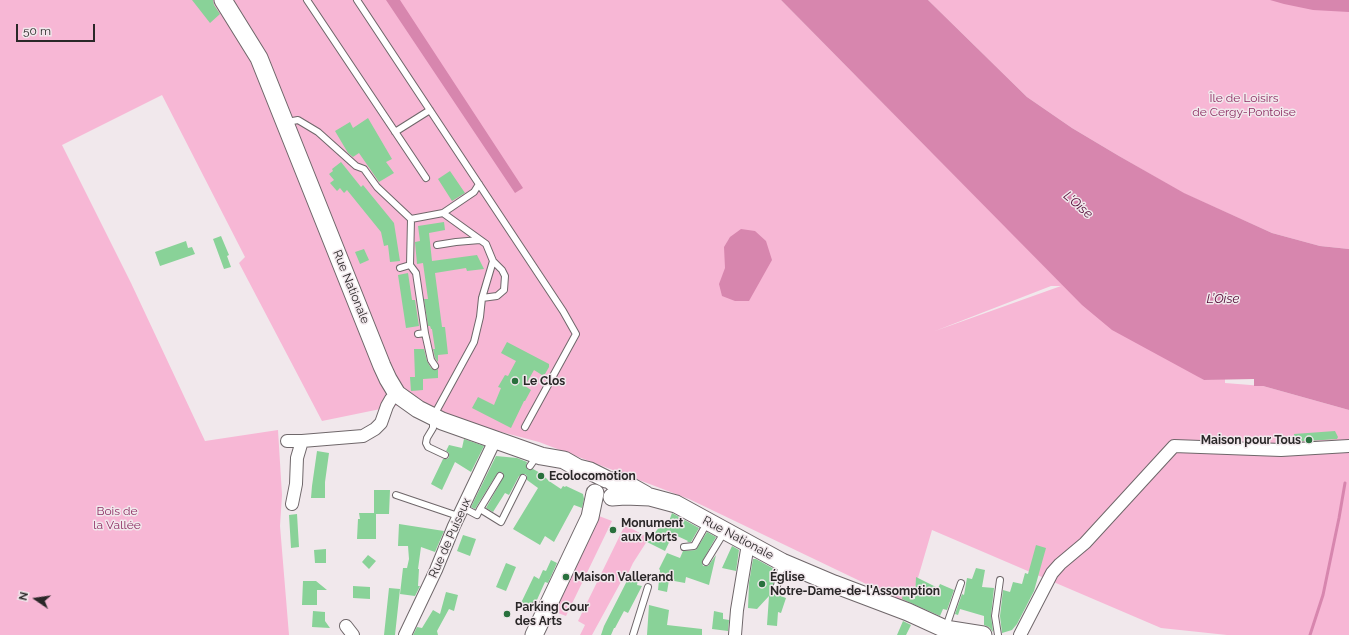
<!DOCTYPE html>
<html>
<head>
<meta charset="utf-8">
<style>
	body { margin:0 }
	#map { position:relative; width:1349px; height:635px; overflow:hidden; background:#f1e8ec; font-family:Raleway,sans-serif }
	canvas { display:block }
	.north { position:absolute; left:16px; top:579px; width:40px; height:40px; -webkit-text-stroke:3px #f1e8ec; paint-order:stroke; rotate:283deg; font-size:11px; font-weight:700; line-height:16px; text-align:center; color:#2a2728 }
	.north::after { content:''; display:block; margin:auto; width:14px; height:18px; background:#2a2728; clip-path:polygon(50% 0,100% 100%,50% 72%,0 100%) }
	.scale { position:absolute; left:16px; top:24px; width:79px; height:18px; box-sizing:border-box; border:2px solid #2a2728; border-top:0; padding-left:5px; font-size:12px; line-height:14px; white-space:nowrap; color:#2a2728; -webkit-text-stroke:3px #f1e8ec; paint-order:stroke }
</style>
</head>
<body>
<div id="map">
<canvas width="1349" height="635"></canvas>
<div class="north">N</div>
<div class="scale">50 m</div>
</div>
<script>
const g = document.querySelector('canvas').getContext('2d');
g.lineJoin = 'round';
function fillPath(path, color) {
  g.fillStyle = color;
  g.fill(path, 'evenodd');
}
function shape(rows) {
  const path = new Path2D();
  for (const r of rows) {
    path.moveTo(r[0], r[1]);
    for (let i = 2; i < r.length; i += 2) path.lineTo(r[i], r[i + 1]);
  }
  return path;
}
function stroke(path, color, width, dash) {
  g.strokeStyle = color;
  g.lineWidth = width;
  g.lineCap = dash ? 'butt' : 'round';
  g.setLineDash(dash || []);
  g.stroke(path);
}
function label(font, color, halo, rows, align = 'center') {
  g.font = font + ' Raleway,sans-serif';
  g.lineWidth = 3;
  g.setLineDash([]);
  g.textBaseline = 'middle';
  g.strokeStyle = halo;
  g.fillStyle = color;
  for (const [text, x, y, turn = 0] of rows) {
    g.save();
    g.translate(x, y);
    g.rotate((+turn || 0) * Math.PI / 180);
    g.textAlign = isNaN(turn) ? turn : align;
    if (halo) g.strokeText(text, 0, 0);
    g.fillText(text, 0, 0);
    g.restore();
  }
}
const green = shape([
	[0,0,781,0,1063,285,1204,380,1225,379,1225,383,1263,386,1349,410,1349,635,1227,635,1161,628,932,530,910,605,689,499,539,442,400,405,322,421,239,263,245,257,162,95,62,145,131,283,205,441,278,430,282,495,280,526,289,635,0,635],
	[1051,286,1061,286,935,331],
	[928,0,1349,0,1349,249,1320,246,1272,233,1183,193,1119,156,1072,128,1027,97],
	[599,516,612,521,566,616,553,611],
	[625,525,649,538,633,563,625,580,622,580,592,635,580,635,585,625,578,621]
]);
const water = shape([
	[386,0,400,0,523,188,515,193],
	[781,0,928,0,1027,97,1072,128,1119,156,1184,193,1272,233,1320,246,1349,249,1349,410,1263,386,1254,386,1254,379,1204,380,1112,330,1082,305],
	[1270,0,1349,0,1349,12,1313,10,1284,4],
	[741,229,755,231,766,241,772,260,749,301,735,301,722,296,719,284,725,268,724,247,730,237]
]);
const stream = shape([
	[1310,635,1323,595,1339,518,1345,483]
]);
const building = shape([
	[192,0,213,0,214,5,220,14,210,23],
	[368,118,392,159,386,162,394,173,379,182,359,153,353,157,348,153,335,131,350,122,353,128],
	[341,162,361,187,363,185,394,223,400,261,390,262,388,245,384,246,381,232,347,190,344,193,340,188,337,191,330,183,334,180,329,174,333,171,332,169],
	[450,171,465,193,452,201,438,179],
	[444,222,445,230,429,233,432,261,477,255,484,269,467,271,466,268,435,273,442,327,445,327,448,354,438,355,438,362,435,358,433,349,435,349,432,329,431,329,430,326,428,326,424,299,428,299,423,263,417,264,415,242,420,241,418,226],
	[221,236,229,255,227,256,231,267,224,269,213,239],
	[186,241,188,248,192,247,195,254,160,266,155,252],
	[364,249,369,260,360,264,355,252],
	[408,273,412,300,415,300,419,326,406,328,398,275],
	[507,342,549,364,549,367,545,374,542,375,534,370,525,386,531,390,525,401,524,401,511,428,472,408,478,397,494,405,501,388,498,387,505,375,508,376,516,361,501,353],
	[414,349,424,349,427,361,431,368,435,370,438,369,438,378,423,379,423,390,411,391,410,377,415,377],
	[1335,431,1338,437,1337,439,1294,442,1294,434],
	[464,439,484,446,471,472,455,462,442,490,431,484,443,459,447,459,449,457,449,453,446,451,449,445,462,448],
	[317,451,329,453,325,482,325,498,311,498,312,486],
	[496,456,517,458,527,462,526,466,528,470,533,469,542,474,549,481,561,489,563,486,565,487,566,486,583,494,584,499,582,508,574,505,554,542,545,536,540,545,513,529,538,488,527,480,527,476,525,474,519,476,509,495,505,493,493,512,486,508,504,476,502,472,498,472,475,509,471,507],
	[374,490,390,490,389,514,376,514,376,539,357,539,358,519,360,519,359,513,374,513],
	[672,513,699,528,691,542,687,542,688,541,673,534,665,551,647,542,662,524,667,527],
	[297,514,299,547,291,548,289,515],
	[399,524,444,531,435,552,421,547,418,569,419,569,418,586,420,586,415,596,400,594,403,568,407,568,409,559,408,546,398,546],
	[707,532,716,537,702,562,703,566,708,566,716,555,709,585,686,577,685,583,669,580,667,592,658,590,660,570,659,569,667,553,680,558,683,551,696,550],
	[463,535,476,539,470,556,457,551],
	[1036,545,1046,548,1034,591,1017,624,1012,630,1002,633,1000,616,1003,590,1010,592,1013,582,1022,584,1025,573,1028,574],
	[732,546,739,550,736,571,722,568],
	[326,549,326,563,315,563,314,550],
	[368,555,376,561,369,569,362,562],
	[753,559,756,559,776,570,772,593,786,598,781,613,778,612,777,626,767,625,769,596,757,609,748,608,749,583],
	[551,560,557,563,548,583,545,582,536,602,531,603,530,608,520,605,534,576,539,579,543,570,546,571],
	[506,563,516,567,506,591,496,587],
	[976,568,985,570,982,587,994,588,991,616,993,632,989,627,984,625,984,616,960,609,958,615,955,614,962,594,964,595,967,578,972,579],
	[631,573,639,575,637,585,642,586,628,613,624,611,615,628,614,628,611,635,601,635,604,626],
	[916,577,938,588,940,584,954,590,947,610,943,609,940,616,902,599,903,594,915,599],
	[303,581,316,581,327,590,317,590,317,605,302,605],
	[353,586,370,587,370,599,353,598],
	[389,588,400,589,395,635,384,635],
	[446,592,458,595,454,611,449,609,437,631,438,635,413,635,417,627,422,628,433,610,440,614],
	[649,605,669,610,667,625,702,629,702,635,647,635],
	[313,611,325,612,325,621,330,628,312,627],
	[714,611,723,613,723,619,729,620,728,631,712,629],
	[903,621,911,625,906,635,897,635]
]);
const lane = shape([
	[307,0,426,178],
	[357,0,563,311,576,334,525,427],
	[287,122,298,120,318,132,356,166,364,169,377,187,411,219],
	[395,132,430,110],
	[443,213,486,244,493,261,482,298,480,317,474,342,433,417,433,428,427,438,426,443,428,447,445,455],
	[437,245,456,242,480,240],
	[400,268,410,265],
	[482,298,497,296,504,290,505,276,502,270,493,261],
	[425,333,431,360,435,366],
	[418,334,425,333,416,273,410,265,411,219,443,213,474,192,479,184],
	[530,466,537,456],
	[500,476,480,509,501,522,523,478],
	[396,495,458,516],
	[462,507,477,515,480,509],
	[684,547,694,546,707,523],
	[706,562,725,531],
	[776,590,782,564],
	[534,606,545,609],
	[946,627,961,583],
	[633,635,648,587],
	[998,635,995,616,1000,580]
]);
const street = shape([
	[287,441,302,441,363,436,375,429,381,423,387,406,391,399,397,394],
	[292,504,296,484,297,458,302,441],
	[346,626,353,635],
	[405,635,436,570,454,526,495,440],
	[735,635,737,610,748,544],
	[1020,635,1052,573,1060,564,1085,543,1096,531,1174,446,1281,450,1349,446]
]);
const secondary = shape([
	[223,0,259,58,382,366,388,379,397,394,418,409,442,421,541,456,564,460,578,468,590,471,606,479],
	[611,481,623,482,646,495],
	[612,497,625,496,650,497,676,504,782,562,834,584,908,612,945,629,983,635],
	[534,635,590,517,595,493]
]);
const markers = [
	[515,381,4,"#29703d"],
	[1309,440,4,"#29703d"],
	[541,476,4,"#29703d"],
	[613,530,4,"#29703d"],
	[566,577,4,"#29703d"],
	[762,584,4,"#29703d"],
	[507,614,4,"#29703d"]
];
const parkNames = [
	["Île de Loisirs",1244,98],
	["de Cergy-Pontoise",1244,112],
	["Bois de",117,511],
	["la Vallée",117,525]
];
const streetNames = [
	["Rue Nationale",351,287,68],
	["Rue de Puiseux",450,538,-66],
	["Rue Nationale",738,538,28]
];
const poiNames = [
	["Le Clos",523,381],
	["Maison pour Tous",1301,440,"right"],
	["Ecolocomotion",549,476],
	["Monument",621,523],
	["aux Morts",621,537],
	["Maison Vallerand",574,577],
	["Église",770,577],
	["Notre-Dame-de-l'Assomption",770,591],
	["Parking Cour",515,607],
	["des Arts",515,621]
];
const waterNames = [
	["L'Oise",1078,205,41],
	["L’Oise",1223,299]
];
fillPath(green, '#f7b7d5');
fillPath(water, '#d786ae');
stroke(stream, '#d786ae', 3);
fillPath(building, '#89d298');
stroke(lane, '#6f676a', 8);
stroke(street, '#6f676a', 14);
stroke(secondary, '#6f676a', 19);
stroke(lane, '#fff', 6);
stroke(street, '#fff', 12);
stroke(secondary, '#fff', 17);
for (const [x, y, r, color] of markers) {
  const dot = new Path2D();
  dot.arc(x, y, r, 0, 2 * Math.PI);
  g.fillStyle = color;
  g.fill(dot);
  stroke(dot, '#f1e8ec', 1.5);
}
label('12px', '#8d2f64', '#f1e8ec', parkNames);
label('12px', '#2a2728', '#f1e8ec', streetNames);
label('bold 12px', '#2a2728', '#f1e8ec', poiNames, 'left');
label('italic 13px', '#510935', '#f1e8ec', waterNames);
</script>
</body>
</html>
